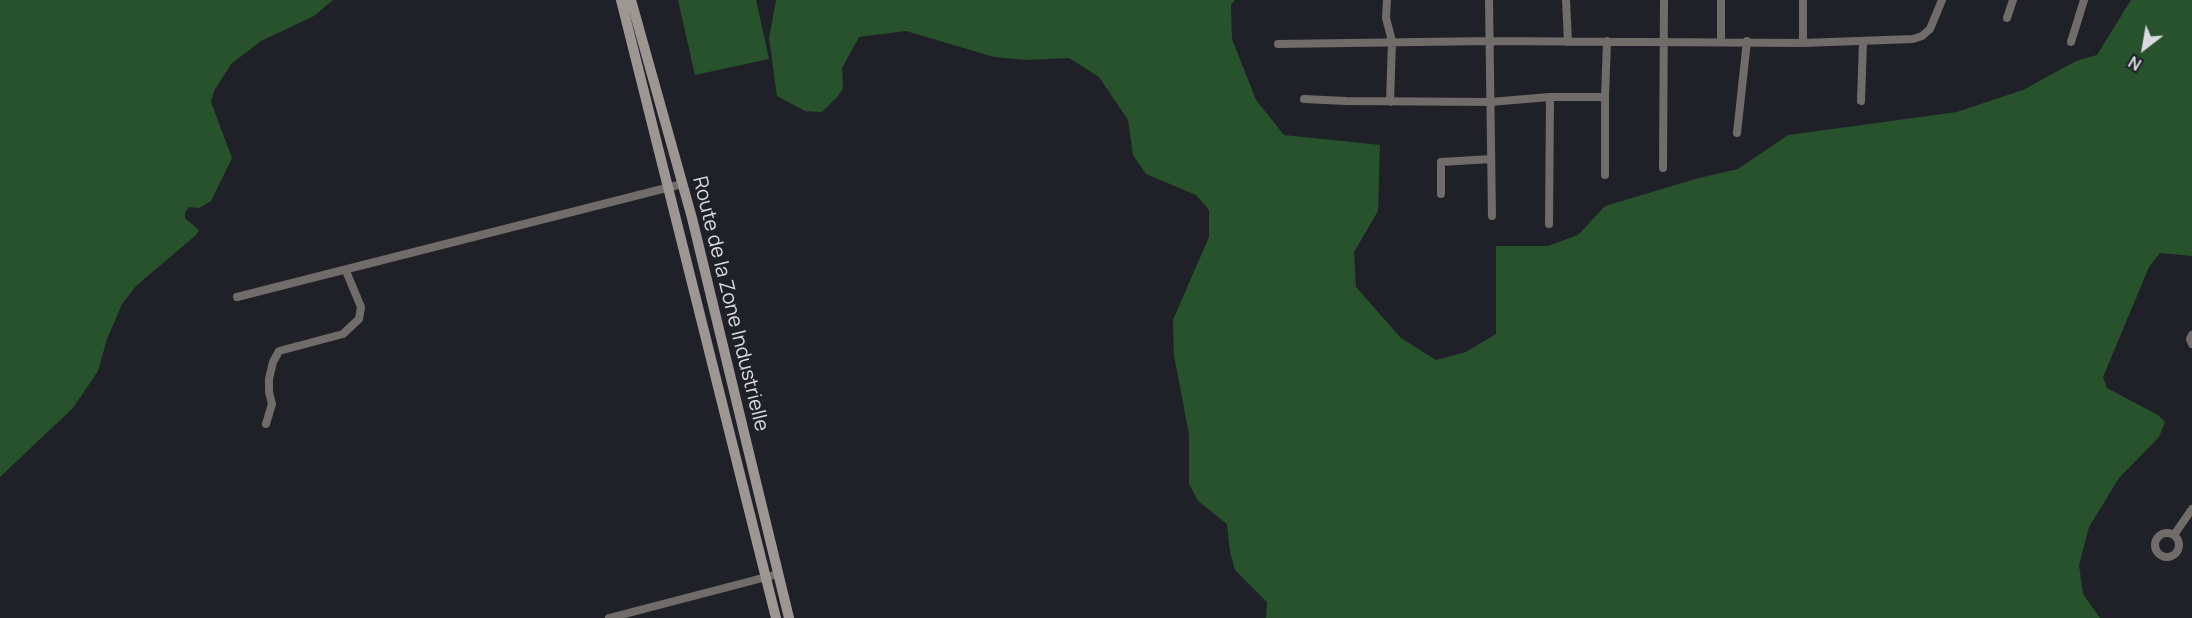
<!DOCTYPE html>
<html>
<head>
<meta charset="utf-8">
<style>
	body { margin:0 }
	#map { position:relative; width:2192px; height:618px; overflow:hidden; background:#202128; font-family:Manrope,sans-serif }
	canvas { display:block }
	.north { position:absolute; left:2114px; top:18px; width:60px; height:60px; -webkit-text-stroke:4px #202128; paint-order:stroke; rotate:211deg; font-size:16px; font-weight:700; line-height:24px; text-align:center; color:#dadbe0 }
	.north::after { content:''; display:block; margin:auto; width:21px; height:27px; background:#dadbe0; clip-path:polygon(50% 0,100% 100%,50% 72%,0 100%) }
</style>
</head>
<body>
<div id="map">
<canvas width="2192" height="618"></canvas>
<div class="north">N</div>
</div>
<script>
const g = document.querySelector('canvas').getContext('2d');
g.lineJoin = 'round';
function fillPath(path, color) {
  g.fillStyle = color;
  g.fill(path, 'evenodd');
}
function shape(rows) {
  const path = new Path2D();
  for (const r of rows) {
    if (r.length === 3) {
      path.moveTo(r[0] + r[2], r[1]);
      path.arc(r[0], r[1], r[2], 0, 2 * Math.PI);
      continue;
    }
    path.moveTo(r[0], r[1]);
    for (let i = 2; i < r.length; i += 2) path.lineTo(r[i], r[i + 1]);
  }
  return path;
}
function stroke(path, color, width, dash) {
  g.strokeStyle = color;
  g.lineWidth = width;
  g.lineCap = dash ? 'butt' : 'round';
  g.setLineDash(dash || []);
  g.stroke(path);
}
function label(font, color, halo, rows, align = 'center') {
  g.font = font + ' Manrope,sans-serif';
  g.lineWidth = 4.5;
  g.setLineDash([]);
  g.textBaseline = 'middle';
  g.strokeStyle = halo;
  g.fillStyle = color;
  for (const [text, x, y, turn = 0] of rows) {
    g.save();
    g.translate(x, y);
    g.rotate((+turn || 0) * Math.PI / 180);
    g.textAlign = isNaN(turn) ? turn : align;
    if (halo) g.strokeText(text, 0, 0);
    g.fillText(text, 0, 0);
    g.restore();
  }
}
const green = shape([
	[0,0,333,0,314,16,261,41,231,64,214,91,211,102,232,158,211,201,199,208,189,207,185,212,185,218,199,230,196,235,136,286,122,304,107,339,98,371,73,408,0,477],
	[678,0,756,0,769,59,695,75],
	[776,0,1235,0,1231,5,1232,39,1256,100,1284,135,1380,145,1378,211,1354,252,1356,287,1401,338,1436,360,1466,352,1496,334,1496,246,1548,246,1578,235,1605,206,1699,178,1738,169,1788,135,1957,112,2023,90,2076,61,2097,55,2131,0,2192,0,2192,256,2160,253,2149,267,2103,377,2107,388,2158,415,2165,422,2159,437,2119,478,2089,527,2079,565,2083,594,2100,618,1266,618,1267,602,1235,570,1230,552,1227,524,1198,501,1189,484,1189,435,1174,355,1173,320,1209,237,1209,210,1196,195,1146,174,1133,155,1128,120,1099,77,1069,58,1027,60,994,57,906,31,859,37,842,68,843,88,838,96,822,112,805,111,777,96,769,38]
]);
const street = shape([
	[1387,0,1386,18,1392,41,1390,102],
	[1489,0,1492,216],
	[1566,0,1568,42],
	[1721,0,1721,41],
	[2007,18,2013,0],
	[2071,42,2084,0],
	[1803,43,1803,0],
	[1278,44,1489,41,1803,43,1913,39,1922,36,1930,29,1942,0],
	[1304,99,1346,101,1490,102,1550,97,1605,97],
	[1861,101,1863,42],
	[1737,133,1747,41],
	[1663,168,1664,0],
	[1605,175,1605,97,1607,41],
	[1441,194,1441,162,1491,159],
	[1549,224,1550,97],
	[237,297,682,184],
	[2192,335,2190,339,2192,344],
	[266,424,272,404,269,392,269,379,273,362,279,351,343,334,359,319,361,307,346,271],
	[2167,545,12],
	[2174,535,2192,509],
	[609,618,778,574]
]);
const secondary = shape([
	[621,0,776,618],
	[631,0,692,218,789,618]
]);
const streetNames = [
	["Route de la Zone Industrielle",730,304,76]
];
fillPath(green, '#27522b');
stroke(street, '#6f6c69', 8);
stroke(secondary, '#9c9792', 10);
label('20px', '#dadbe0', '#202128', streetNames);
</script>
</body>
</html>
